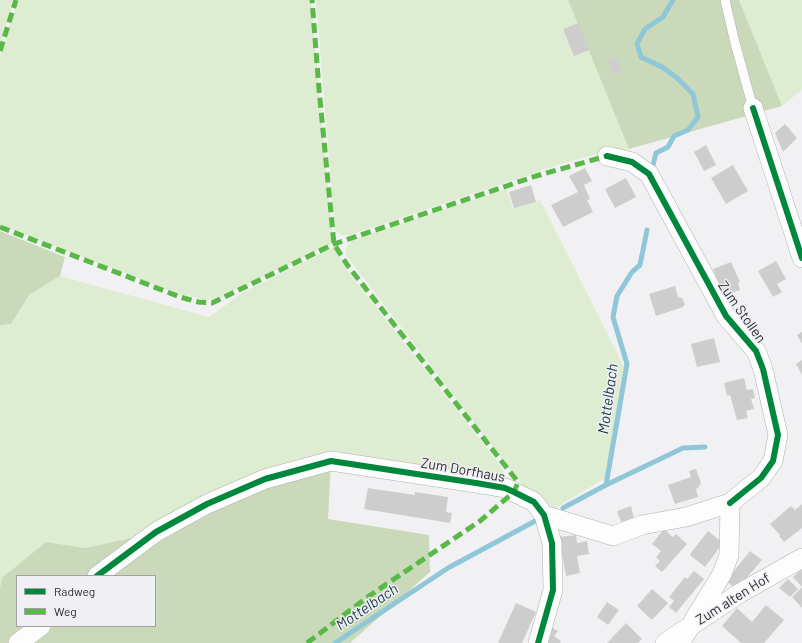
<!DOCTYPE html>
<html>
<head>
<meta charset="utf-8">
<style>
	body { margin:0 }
	#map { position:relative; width:802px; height:643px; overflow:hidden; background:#f1f1f3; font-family:Barlow,sans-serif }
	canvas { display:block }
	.legend { position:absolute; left:16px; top:575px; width:140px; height:52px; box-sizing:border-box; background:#f0f0f4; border:1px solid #a2a2a4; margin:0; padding:5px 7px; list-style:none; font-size:12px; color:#2c2c2d }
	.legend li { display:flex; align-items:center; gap:8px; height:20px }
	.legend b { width:20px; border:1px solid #a2a2a4 }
</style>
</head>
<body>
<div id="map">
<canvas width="802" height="643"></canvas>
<ul class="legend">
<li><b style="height:5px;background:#00873e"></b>Radweg</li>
<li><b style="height:5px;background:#58b947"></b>Weg</li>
</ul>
</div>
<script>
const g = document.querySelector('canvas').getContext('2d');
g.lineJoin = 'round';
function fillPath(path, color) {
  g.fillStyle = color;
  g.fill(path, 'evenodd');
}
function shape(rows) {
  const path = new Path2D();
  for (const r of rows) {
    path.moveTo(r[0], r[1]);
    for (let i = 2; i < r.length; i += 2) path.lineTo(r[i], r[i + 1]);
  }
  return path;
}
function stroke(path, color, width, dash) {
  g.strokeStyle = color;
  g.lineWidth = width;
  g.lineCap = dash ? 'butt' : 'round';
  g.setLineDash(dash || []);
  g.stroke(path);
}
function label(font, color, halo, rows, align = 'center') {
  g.font = font + ' Barlow,sans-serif';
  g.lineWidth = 3;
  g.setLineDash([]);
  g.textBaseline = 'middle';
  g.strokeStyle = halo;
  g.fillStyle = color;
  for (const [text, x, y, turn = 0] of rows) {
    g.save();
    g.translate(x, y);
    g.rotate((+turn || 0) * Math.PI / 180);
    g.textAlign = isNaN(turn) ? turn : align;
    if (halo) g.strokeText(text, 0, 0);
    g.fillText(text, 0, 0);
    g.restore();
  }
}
const green = shape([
	[0,0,14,0,0,45],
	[18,0,311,0,333,243,219,298,206,300,179,294,0,225,0,57],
	[316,0,568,0,629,149,611,154,594,155,561,164,350,235,342,235,335,231],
	[739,0,802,0,802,90,782,106],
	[506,189,513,208,540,200,626,371,607,477,555,508,545,505,523,486,346,255,346,248,352,240],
	[334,247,346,269,500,465,508,480,284,464,223,486,131,538,85,548,46,542,0,589,0,325,11,324,29,295,60,276,209,317,242,293]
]);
const forest = shape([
	[568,0,739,0,782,106,629,149],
	[0,231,65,257,60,276,29,295,11,324,0,325],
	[331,461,328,519,429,535,430,572,350,643,18,643,41,626,155,626,155,576,97,576,156,532],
	[131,538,122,554,91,576,17,576,17,626,38,626,10,643,0,643,0,589,2,578,46,542,85,548]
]);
const stream = shape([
	[653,165,656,153,668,147,674,136,688,130,698,117,693,94,677,78,662,67,641,57,637,44,645,29,663,17,673,0],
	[606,485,683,448,705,447],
	[563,508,606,485,627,364,613,317,617,296,632,272,640,265,647,230],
	[335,643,448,568,537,520]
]);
const building = shape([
	[579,23,589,50,574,56,563,29],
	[615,57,623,72,614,75,608,60],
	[785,124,797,138,783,152,775,133],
	[706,145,716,165,704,171,694,152],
	[733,165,748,191,726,204,711,178],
	[585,168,592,181,584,185,590,199,587,200,593,212,563,227,551,205,578,192,569,176],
	[626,178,636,197,615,208,605,189],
	[531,185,536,202,514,208,509,192],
	[776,261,786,279,777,284,782,292,773,297,758,271],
	[731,262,740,282,738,283,740,290,724,296,713,269],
	[675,286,678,297,682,298,685,304,683,307,656,316,649,294],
	[802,332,802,344,797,335],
	[714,338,720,362,697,367,691,344],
	[802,360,802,375,796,364],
	[744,378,747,390,753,389,755,398,751,399,754,409,746,411,748,418,737,420,730,395,727,396,724,383],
	[696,469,701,483,698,488,696,489,698,497,675,504,668,485,691,477,689,471],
	[368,488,415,495,415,492,448,497,446,512,452,513,450,523,364,509],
	[802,504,802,528,784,542,779,536,780,535,770,524,791,506,795,510],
	[631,506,634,518,621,522,617,511],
	[664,529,673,537,676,534,687,544,662,572,655,566,660,561,656,557,661,551,652,544],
	[708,531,723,543,705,567,691,556,690,554],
	[576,535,577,543,587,541,589,554,577,556,580,573,566,576,559,537],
	[750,551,762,560,744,581,742,579,735,588,726,581],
	[802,569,802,608,792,597,802,587,793,577],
	[694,571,704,579,676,613,669,607,674,601,669,597,685,577,687,579],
	[788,579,798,589,790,597,779,588],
	[652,589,668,603,652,620,637,606],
	[607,602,619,610,608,625,597,617],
	[516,603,536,612,522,643,498,643],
	[766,605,784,620,764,643,741,643,722,626,737,608,752,622],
	[626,623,642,639,638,643,607,643],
	[551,627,558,631,554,636,561,641,560,643,544,643]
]);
const lane = shape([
	[725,0,735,43,753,108]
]);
const street = shape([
	[753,108,802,258],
	[607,156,632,162,649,174,726,316,756,351,763,369,778,435,773,461,761,478,730,503],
	[544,515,613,536,642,525,686,517,730,503,729,555,722,574,680,643],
	[97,576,156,532,207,504,265,479,331,461,476,483,505,488,514,492,534,502,544,515,552,543,553,590,538,643],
	[18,643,41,626],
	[665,643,740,593,802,558]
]);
const quiet = shape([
	[0,51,16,0],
	[0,227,180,297,198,302,212,303,334,244,536,176,607,156],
	[307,643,369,596,480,521,514,492,518,482,348,266,334,244,319,89,312,0]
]);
const cycleway = shape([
	[753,108,802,258],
	[607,156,632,162,649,174,726,316,756,351,763,369,778,435,773,461,761,478,730,503],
	[97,576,156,532,207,504,265,479,331,461,476,483,505,488,514,492,534,502,544,515,552,543,553,590,538,643]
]);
const streetNames = [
	["Zum Stollen",742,312,55],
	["Zum Dorfhaus",463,470,10],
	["Zum alten Hof",733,599,-32]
];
const waterNames = [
	["Mottelbach",608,399,-82],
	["Mottelbach",367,607,-34]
];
fillPath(green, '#deecd2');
fillPath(forest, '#c9d9b9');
stroke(stream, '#8fc7d9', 5);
fillPath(building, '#cecdce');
stroke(lane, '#b0b0b2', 10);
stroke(street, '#b0b0b2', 20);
stroke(lane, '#fdfdfd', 9);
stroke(street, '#fdfdfd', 19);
stroke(quiet, '#58b947', 5, [10, 5]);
stroke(cycleway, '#00873e', 6);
label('14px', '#2c2c2d', '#f0f0f4', streetNames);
label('italic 15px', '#153a46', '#f0f0f4', waterNames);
</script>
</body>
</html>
